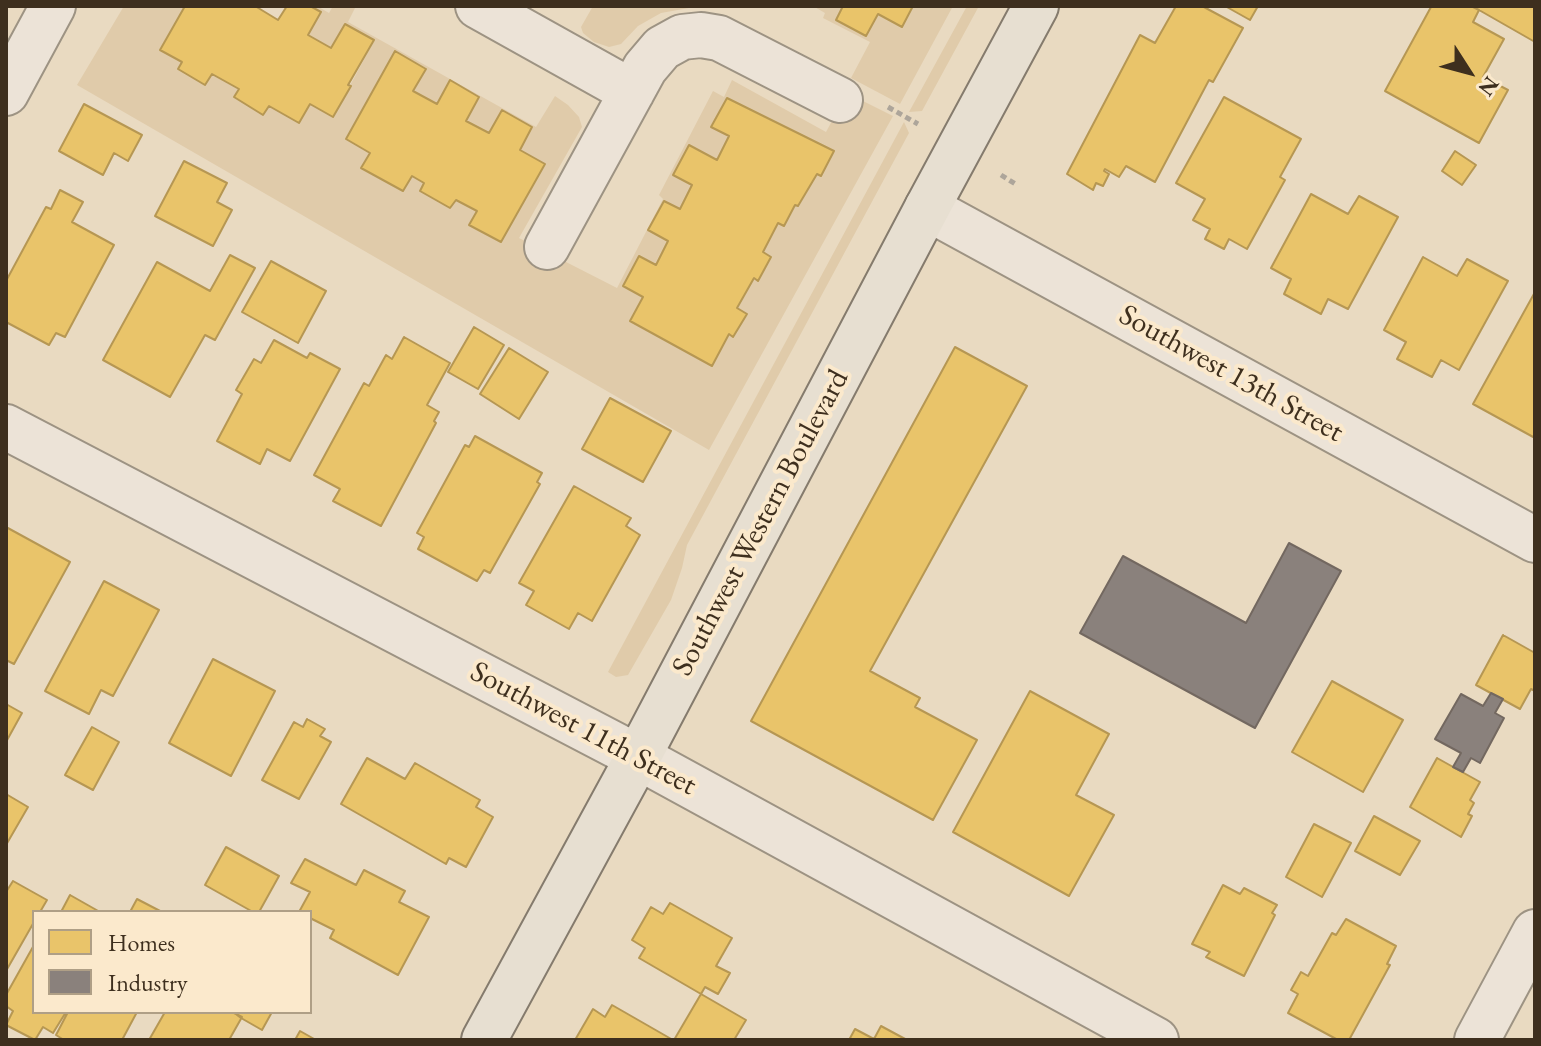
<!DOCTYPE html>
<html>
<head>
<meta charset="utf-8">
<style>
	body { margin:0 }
	#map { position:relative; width:1541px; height:1046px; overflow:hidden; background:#e9dac1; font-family:"EB Garamond",serif }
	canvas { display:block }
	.frame { position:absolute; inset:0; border:8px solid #3e2f1e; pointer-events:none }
	.legend { position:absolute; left:32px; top:910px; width:280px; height:104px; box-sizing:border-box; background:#fbe9cc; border:2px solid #af9f86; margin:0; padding:10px 14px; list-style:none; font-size:24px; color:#3e2f1e }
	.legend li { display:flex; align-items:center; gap:16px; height:40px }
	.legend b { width:40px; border:2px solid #af9f86 }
	.north { position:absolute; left:1429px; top:32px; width:80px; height:80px; -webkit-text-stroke:6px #fbe9cc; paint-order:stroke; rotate:126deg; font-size:22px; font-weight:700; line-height:32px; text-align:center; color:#3e2f1e }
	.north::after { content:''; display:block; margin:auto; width:28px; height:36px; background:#3e2f1e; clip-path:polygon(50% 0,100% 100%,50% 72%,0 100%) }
</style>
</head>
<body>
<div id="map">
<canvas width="1541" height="1046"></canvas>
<div class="frame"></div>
<ul class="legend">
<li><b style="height:22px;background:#e9c46a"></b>Homes</li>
<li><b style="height:22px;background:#8a817c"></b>Industry</li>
</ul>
<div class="north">N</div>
</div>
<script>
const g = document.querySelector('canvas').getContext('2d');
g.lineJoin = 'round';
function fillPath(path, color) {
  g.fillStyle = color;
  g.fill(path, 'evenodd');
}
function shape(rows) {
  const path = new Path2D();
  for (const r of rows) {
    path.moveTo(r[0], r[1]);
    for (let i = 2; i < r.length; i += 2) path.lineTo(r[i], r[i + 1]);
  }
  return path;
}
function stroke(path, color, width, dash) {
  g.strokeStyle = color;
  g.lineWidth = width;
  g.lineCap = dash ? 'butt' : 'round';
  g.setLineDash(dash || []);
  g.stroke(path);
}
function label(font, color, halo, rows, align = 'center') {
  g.font = font + ' "EB Garamond",serif';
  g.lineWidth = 8;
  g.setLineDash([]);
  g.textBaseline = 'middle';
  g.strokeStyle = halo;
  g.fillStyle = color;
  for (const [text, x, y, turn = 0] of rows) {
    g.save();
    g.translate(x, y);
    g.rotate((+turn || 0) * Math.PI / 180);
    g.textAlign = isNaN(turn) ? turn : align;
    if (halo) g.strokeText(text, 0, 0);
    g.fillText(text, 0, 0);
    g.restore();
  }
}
const green = shape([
	[124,6,185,6,160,49,182,62,178,69,205,85,212,74,239,89,235,98,263,114,269,106,299,123,310,104,333,117,374,41,331,48,308,35,321,13,310,6,317,6,329,13,333,6,356,6,348,22,536,127,555,96,568,105,579,117,582,127,519,238,617,288,663,199,659,195,713,91,724,97,732,80,826,132,847,93,893,116,709,450,77,85],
	[396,52,426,68,413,91,437,104,450,80,479,96,466,121,489,133,502,110,532,127,520,150,544,164,500,242,469,225,477,211,456,200,450,208,420,191,424,183,412,176,362,168,370,153,346,139],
	[727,98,834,151,817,174,799,206,795,205,784,225,778,223,763,252,771,257,759,280,754,278,737,308,746,314,733,336,729,334,712,365,630,321,643,297,623,285,639,256,656,265,668,241,648,230,664,201,680,209,692,185,673,175,689,145,717,159,729,136,711,126],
	[593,6,700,6,661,13,638,26,621,44,609,47,594,42,583,33,581,27],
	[813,6,843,6,836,20,865,35,878,14,902,27,913,6,953,6,900,104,851,78,870,42,823,18,825,13],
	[967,6,979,6,922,111,909,112],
	[904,122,909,133,687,545,682,568,671,600,628,675,616,677,608,672]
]);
const homes = shape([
	[185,6,255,6,278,20,287,6,310,6,321,12,308,35,331,48,345,24,374,40,348,85,351,86,333,117,310,104,299,123,269,106,263,115,234,97,239,89,212,74,205,85,178,69,182,62,160,50,185,6],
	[843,6,913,6,902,27,878,14,866,36,836,20,843,6],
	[1176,6,1202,6,1243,28,1213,82,1209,80,1155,182,1126,166,1119,177,1105,169,1104,171,1109,174,1103,186,1096,183,1093,190,1067,174,1140,35,1155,43,1176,6],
	[1225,6,1258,6,1250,20,1225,6],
	[1429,6,1471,6,1479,10,1473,22,1504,39,1483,77,1508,90,1479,143,1385,91,1431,7,1429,6],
	[1471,6,1535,6,1535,42,1479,10,1471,6],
	[395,51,426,69,413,91,437,104,450,80,479,97,466,121,489,133,502,110,532,127,520,150,545,164,501,242,469,225,477,211,456,200,450,208,420,191,424,183,412,176,403,191,361,168,370,153,346,139,395,51],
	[1224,97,1301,139,1280,177,1285,180,1247,249,1229,239,1224,249,1205,239,1210,229,1193,220,1205,199,1176,183,1224,97],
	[727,98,834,151,821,176,817,174,798,206,795,205,784,226,778,223,763,252,771,257,758,281,754,278,737,308,747,314,733,337,729,334,712,366,630,321,643,297,623,286,639,256,656,265,668,241,648,230,664,201,680,209,692,185,673,175,689,145,717,160,729,136,711,127,727,98],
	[84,104,142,135,128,161,114,153,103,175,59,151,84,104],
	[1455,151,1476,165,1462,185,1442,171,1455,151],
	[184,161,227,183,217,202,232,210,213,246,155,216,184,161],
	[60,190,83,202,72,222,114,245,65,337,56,333,49,345,6,322,6,281,46,207,51,209,60,190],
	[1311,194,1348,214,1359,196,1398,217,1348,309,1328,299,1321,314,1284,294,1291,279,1271,268,1311,194],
	[230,255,255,268,215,340,205,335,170,397,103,360,157,262,210,291,230,255],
	[1423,257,1457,276,1467,259,1508,281,1459,370,1441,360,1432,377,1397,359,1406,342,1384,330,1423,257],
	[271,261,326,291,298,343,242,312,271,261],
	[1535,292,1535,438,1473,404,1535,292],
	[474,327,504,345,478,389,448,372,474,327],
	[404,337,450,363,427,405,439,412,434,421,436,423,381,526,333,501,340,489,314,475,364,383,369,386,386,355,392,359,404,337],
	[274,340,307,358,310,353,340,369,290,461,267,449,260,464,217,441,242,394,236,390,254,359,261,363,274,340],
	[955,347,1027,386,870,671,920,698,915,707,977,740,933,820,751,721,955,347],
	[509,348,548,372,519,419,480,394,509,348],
	[610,398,671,431,643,482,582,449,610,398],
	[475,436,542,473,537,482,540,484,490,573,484,570,477,581,418,549,424,537,417,533,465,445,469,447,475,436],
	[574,486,631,518,626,526,640,535,592,621,578,613,569,629,526,605,534,591,519,583,574,486],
	[6,527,70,562,14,664,6,660,6,527],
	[104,581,159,610,113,696,101,690,89,714,45,691,104,581],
	[1503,635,1535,653,1535,691,1531,689,1520,709,1476,685,1503,635],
	[213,659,275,691,231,776,169,743,213,659],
	[1332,681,1403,720,1363,792,1292,752,1332,681],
	[1030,691,1109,734,1076,795,1114,815,1069,896,953,832,1030,691],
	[6,704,22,713,6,742,6,704],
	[307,719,325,729,320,736,331,742,299,799,262,780,294,722,303,727,307,719],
	[92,727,119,742,93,790,65,775,92,727],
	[367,758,405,779,415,763,480,800,476,807,493,817,466,867,449,858,446,864,341,804,367,758],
	[1437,758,1480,782,1470,800,1474,803,1468,814,1472,816,1461,837,1410,807,1437,758],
	[6,794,28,807,6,845,6,794],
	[1374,816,1420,841,1400,875,1355,851,1374,816],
	[1314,824,1351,843,1322,897,1286,877,1314,824],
	[226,847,279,876,259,912,253,912,205,885,226,847],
	[305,859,356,885,364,870,405,891,399,902,429,917,398,975,330,938,334,930,310,918,310,912,299,912,310,892,291,883,305,859],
	[13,881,47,900,40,912,34,912,34,922,6,971,6,892,13,881],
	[1223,885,1240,894,1244,888,1277,905,1272,913,1275,915,1244,976,1206,957,1210,952,1192,944,1223,885],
	[70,895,100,912,61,912,70,895],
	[137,899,162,912,130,912,137,899],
	[670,903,732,938,716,966,730,973,718,994,705,987,701,994,639,958,645,948,632,940,651,907,663,914,670,903],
	[1346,919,1396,946,1387,964,1390,965,1349,1040,1338,1040,1288,1013,1298,994,1291,990,1301,972,1308,976,1332,933,1336,935,1346,919],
	[34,945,34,1012,66,1012,53,1033,43,1027,35,1040,6,1025,13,1011,6,1006,6,995,34,945],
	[701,994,746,1020,734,1040,674,1040,701,994],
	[612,1005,673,1040,575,1040,593,1009,605,1017,612,1005],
	[68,1012,137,1012,122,1040,64,1040,56,1035,68,1012],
	[165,1012,232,1012,242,1017,229,1040,149,1040,165,1012],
	[239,1012,272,1012,262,1030,241,1018,237,1015,239,1012],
	[881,1026,907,1040,849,1040,855,1029,874,1039,881,1026],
	[300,1031,316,1040,295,1040,300,1031]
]);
const industry = shape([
	[1289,543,1341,571,1255,728,1080,633,1123,556,1246,623,1289,543],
	[1491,693,1503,699,1495,713,1504,718,1480,763,1471,758,1463,772,1453,767,1461,753,1435,739,1461,694,1483,706,1491,693]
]);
const path = shape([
	[888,107,918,124],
	[1001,175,1017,185]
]);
const minor = shape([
	[478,6,632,92],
	[6,93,53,6],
	[927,208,1535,540],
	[547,247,645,68,662,48,682,37,701,35,719,38,840,100],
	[6,427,638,757,1156,1040],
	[1477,1040,1535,932]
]);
const major = shape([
	[484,1040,638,757,927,208,1036,6]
]);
const streetNames = [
	["Southwest 13th Street",1231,374,29],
	["Southwest Western Boulevard",761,523,-62],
	["Southwest 11th Street",583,729,28]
];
fillPath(green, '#e0cbaa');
fillPath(homes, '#e9c46a');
stroke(homes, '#b69753', 2);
fillPath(industry, '#8a817c');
stroke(industry, '#736860', 2);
stroke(minor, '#9d9383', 48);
stroke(major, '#857b6d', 48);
stroke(path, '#ada59a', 5, [6, 4]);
stroke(minor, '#ece3d7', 44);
stroke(major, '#e7dfd1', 44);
label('30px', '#3e2f1e', '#fbe9cc', streetNames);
</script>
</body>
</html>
